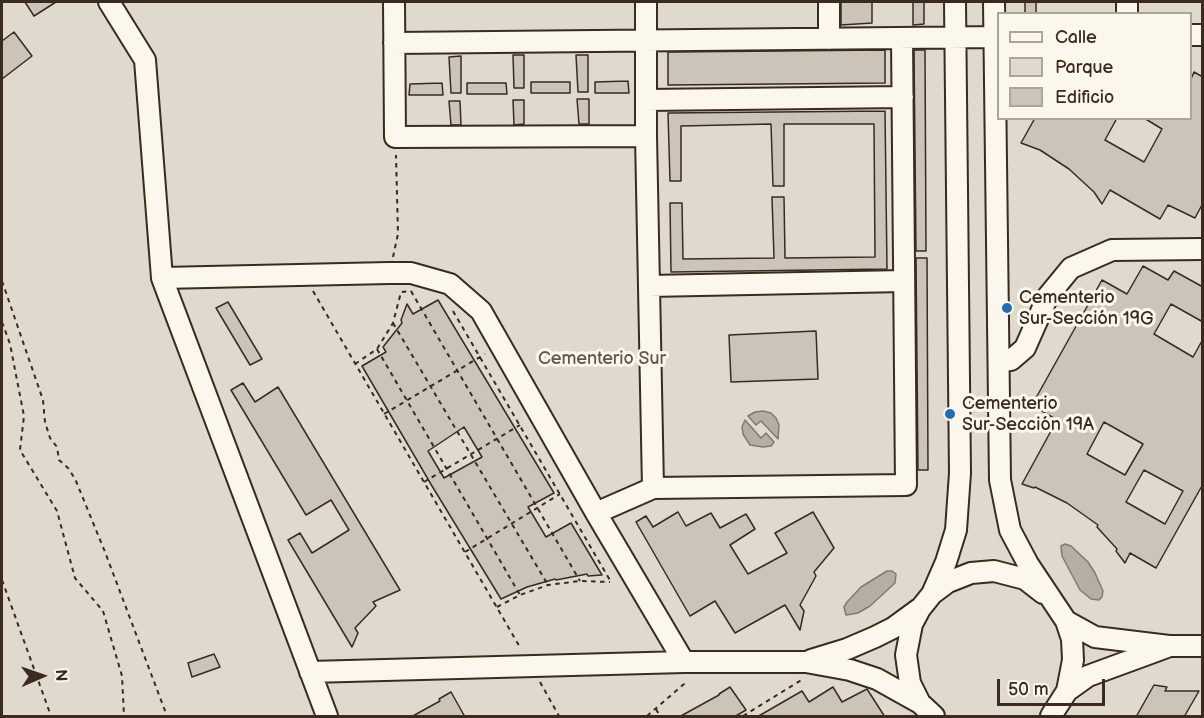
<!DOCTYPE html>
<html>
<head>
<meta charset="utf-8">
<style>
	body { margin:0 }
	#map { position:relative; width:1204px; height:718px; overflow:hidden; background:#fbf7ec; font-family:"Balsamiq Sans",sans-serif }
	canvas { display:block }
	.frame { position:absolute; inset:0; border:3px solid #3b2a1e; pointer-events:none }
	.legend { position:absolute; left:997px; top:12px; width:195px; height:108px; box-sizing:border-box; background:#fbf7ec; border:2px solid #aea59a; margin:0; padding:8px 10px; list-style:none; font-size:18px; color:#3b2a1e }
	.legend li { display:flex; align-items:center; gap:12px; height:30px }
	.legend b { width:30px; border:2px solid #aea59a }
	.north { position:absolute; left:12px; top:646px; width:60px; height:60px; -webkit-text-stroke:4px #fbf7ec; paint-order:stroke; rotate:88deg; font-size:16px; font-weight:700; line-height:24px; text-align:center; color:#3b2a1e }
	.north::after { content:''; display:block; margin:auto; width:21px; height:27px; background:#3b2a1e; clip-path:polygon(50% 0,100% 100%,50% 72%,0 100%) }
	.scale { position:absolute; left:997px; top:679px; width:108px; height:27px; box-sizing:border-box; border:3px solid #3b2a1e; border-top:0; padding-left:8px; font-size:18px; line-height:21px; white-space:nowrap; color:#3b2a1e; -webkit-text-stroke:4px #fbf7ec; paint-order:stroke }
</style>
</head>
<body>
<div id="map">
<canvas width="1204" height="718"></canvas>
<div class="frame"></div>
<ul class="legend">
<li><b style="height:8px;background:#fbf7ec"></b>Calle</li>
<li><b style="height:16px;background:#dfd9ce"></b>Parque</li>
<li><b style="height:16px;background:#ccc4b9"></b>Edificio</li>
</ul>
<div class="north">N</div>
<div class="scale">50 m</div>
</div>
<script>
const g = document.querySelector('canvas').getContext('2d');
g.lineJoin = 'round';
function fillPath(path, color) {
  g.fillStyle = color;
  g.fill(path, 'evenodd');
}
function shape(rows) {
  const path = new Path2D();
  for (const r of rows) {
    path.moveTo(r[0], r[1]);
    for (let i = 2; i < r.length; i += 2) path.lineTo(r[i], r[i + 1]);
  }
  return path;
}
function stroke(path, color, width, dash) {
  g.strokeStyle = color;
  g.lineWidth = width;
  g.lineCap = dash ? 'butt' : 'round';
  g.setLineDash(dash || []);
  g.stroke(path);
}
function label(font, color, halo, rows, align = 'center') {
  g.font = font + ' "Balsamiq Sans",sans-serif';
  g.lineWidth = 6;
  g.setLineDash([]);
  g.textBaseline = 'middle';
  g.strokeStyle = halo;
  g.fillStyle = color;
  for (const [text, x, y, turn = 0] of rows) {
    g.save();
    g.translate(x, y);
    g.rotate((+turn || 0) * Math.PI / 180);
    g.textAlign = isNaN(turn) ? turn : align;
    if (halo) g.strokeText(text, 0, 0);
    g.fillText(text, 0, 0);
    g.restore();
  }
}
const green = shape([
	[2,2,1202,2,1202,716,2,716],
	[998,14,1190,14,1190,118,998,118]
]);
const water = shape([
	[763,411,771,413,776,418,779,425,778,439,761,421,756,425,748,416,755,412,763,411],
	[745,420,761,438,766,433,774,442,771,446,763,447,750,445,743,434,742,427,745,420],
	[1065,544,1071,546,1088,562,1095,573,1103,591,1102,597,1099,600,1091,599,1080,590,1062,556,1061,546,1065,544],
	[887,571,892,571,896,574,895,583,870,606,858,613,846,615,844,607,847,602,861,587,887,571]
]);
const building = shape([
	[25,2,56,2,34,16,25,2],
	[841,2,872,2,872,23,841,25,841,2],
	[913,2,924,2,924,24,913,25,913,2],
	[1025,2,1036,2,1036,14,1025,14,1025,2],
	[14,32,32,56,2,79,2,41,14,32],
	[885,50,885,83,668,85,668,52,885,50],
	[914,50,925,50,926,251,916,251,914,50],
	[513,55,524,55,524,88,514,88,513,55],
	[576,55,588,55,588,92,578,92,576,55],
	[461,56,461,93,451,93,449,57,461,56],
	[1194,72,1203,77,1203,203,1195,218,1168,205,1160,219,1110,190,1102,204,1094,192,1069,169,1040,150,1021,143,1035,118,1117,118,1105,140,1144,162,1162,129,1144,118,1191,118,1191,79,1194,72],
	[628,81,629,93,595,93,595,82,628,81],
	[531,82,570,82,570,93,531,93,531,82],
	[442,83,443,95,409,95,410,84,442,83],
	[467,83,506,83,507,94,467,94,467,83],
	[577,99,589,99,589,124,579,124,577,99],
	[513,100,524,100,524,124,514,125,513,100],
	[449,101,460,101,461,125,451,125,449,101],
	[885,111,887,269,671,272,670,203,682,203,683,259,774,258,772,197,784,197,785,258,875,257,874,124,784,124,784,186,773,186,771,124,681,126,681,181,670,181,668,113,885,111],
	[916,258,927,258,928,470,918,470,916,258],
	[1143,266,1168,280,1174,271,1203,287,1203,322,1171,304,1154,334,1193,357,1203,339,1203,484,1156,568,1130,553,1125,563,1116,551,1117,549,1097,527,1098,525,1067,503,1035,487,1034,488,1022,484,1057,420,1032,405,1070,337,1102,280,1127,294,1143,266],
	[1104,422,1143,444,1125,475,1087,454,1104,422],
	[1144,470,1183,491,1165,524,1126,502,1144,470],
	[438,300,554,493,528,507,546,537,571,523,602,575,588,576,587,574,556,580,555,579,527,587,501,599,432,486,362,366,386,352,383,347,402,323,401,320,407,304,413,314,438,300],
	[464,427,482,457,444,478,428,451,464,427],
	[228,302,262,359,250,365,216,308,228,302],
	[816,331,818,379,731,382,729,335,816,331],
	[243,383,255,402,278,387,400,590,373,602,376,606,355,628,358,633,352,647,288,540,300,533,312,553,349,530,331,500,306,515,231,390,243,383],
	[678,512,686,526,711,513,720,528,746,514,755,529,730,545,748,574,787,553,775,533,813,512,834,548,814,572,816,576,800,605,804,611,800,630,785,605,735,633,715,601,690,616,636,522,646,516,653,527,678,512],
	[214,654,220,667,192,677,188,663,214,654],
	[1154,685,1167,687,1165,691,1199,691,1184,717,1136,717,1154,685],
	[730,687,746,710,734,717,679,717,719,695,719,694,730,687],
	[833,687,842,702,867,689,885,717,757,717,802,691,809,702,833,687],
	[451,692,465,717,411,717,440,701,439,699,451,692]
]);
const path = shape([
	[393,257,398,234,396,155],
	[2,281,43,400,45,422,50,438,57,447,59,460,69,469,76,481,105,552,167,716],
	[313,291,521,649],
	[411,291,580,581],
	[453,311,611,582],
	[2,322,10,344,24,416,20,450,57,511,75,578,103,611,122,676,124,716],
	[393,323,548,585],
	[377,349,520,595],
	[355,364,377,349,393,323,401,292,411,291],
	[384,414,485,354],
	[424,482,520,425],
	[465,552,560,494],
	[2,580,51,716],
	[497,607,520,595,548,585,580,581,610,582],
	[540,682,559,716],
	[656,709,660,716],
	[647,716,684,684,684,679],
	[743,716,803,679]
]);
const minor = shape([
	[109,2,145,60,162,278,327,716],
	[394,2,395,137,646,136,653,488,596,513],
	[646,2,646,136],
	[829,2,829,39],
	[994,2,1000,480,1010,530,1028,564,1066,621,1072,639,1073,660,1067,691,1051,716],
	[1127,2,1127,14],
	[1190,35,1202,35],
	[394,43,998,37],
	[646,100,903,97],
	[162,278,389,273,411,273,450,284,481,311,596,513,684,662],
	[649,286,904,281],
	[999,362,1011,360,1025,348,1048,296,1071,268,1112,250,1202,249],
	[653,488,906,485,902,38],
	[932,594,946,562,956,530,960,473,955,2],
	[1066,621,1095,637,1169,646,1202,646],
	[811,660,847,649,875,637,893,628,919,609],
	[310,672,684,662,806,662,850,670,877,679,920,703],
	[1067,691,1088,676,1167,647],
	[934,716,920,703,910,683,906,655,912,624,920,609,932,594,948,582,971,573,994,571,1025,579,1043,593]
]);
const markers = [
	[1007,308,6,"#1f6fb2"],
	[950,414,6,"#1f6fb2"]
];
const poiNames = [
	["Cementerio",1019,298],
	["Sur-Sección 19G",1019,319],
	["Cementerio",962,404],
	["Sur-Sección 19A",962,425]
];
const parkNames = [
	["Cementerio Sur",602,359]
];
fillPath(green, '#dfd9ce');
fillPath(water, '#b6aea2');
stroke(water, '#85796d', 1.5);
fillPath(building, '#ccc4b9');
stroke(building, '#3b2a1e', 1.5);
stroke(minor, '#3b2a1e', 24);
stroke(path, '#3b2a1e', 2, [4.5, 4.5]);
stroke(minor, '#fbf7ec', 20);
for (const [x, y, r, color] of markers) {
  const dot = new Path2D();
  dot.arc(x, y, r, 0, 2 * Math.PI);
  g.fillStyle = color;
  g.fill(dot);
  stroke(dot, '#fbf7ec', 2);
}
label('18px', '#3b2a1e', '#fbf7ec', poiNames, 'left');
label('18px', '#64564a', '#fbf7ec', parkNames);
</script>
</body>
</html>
